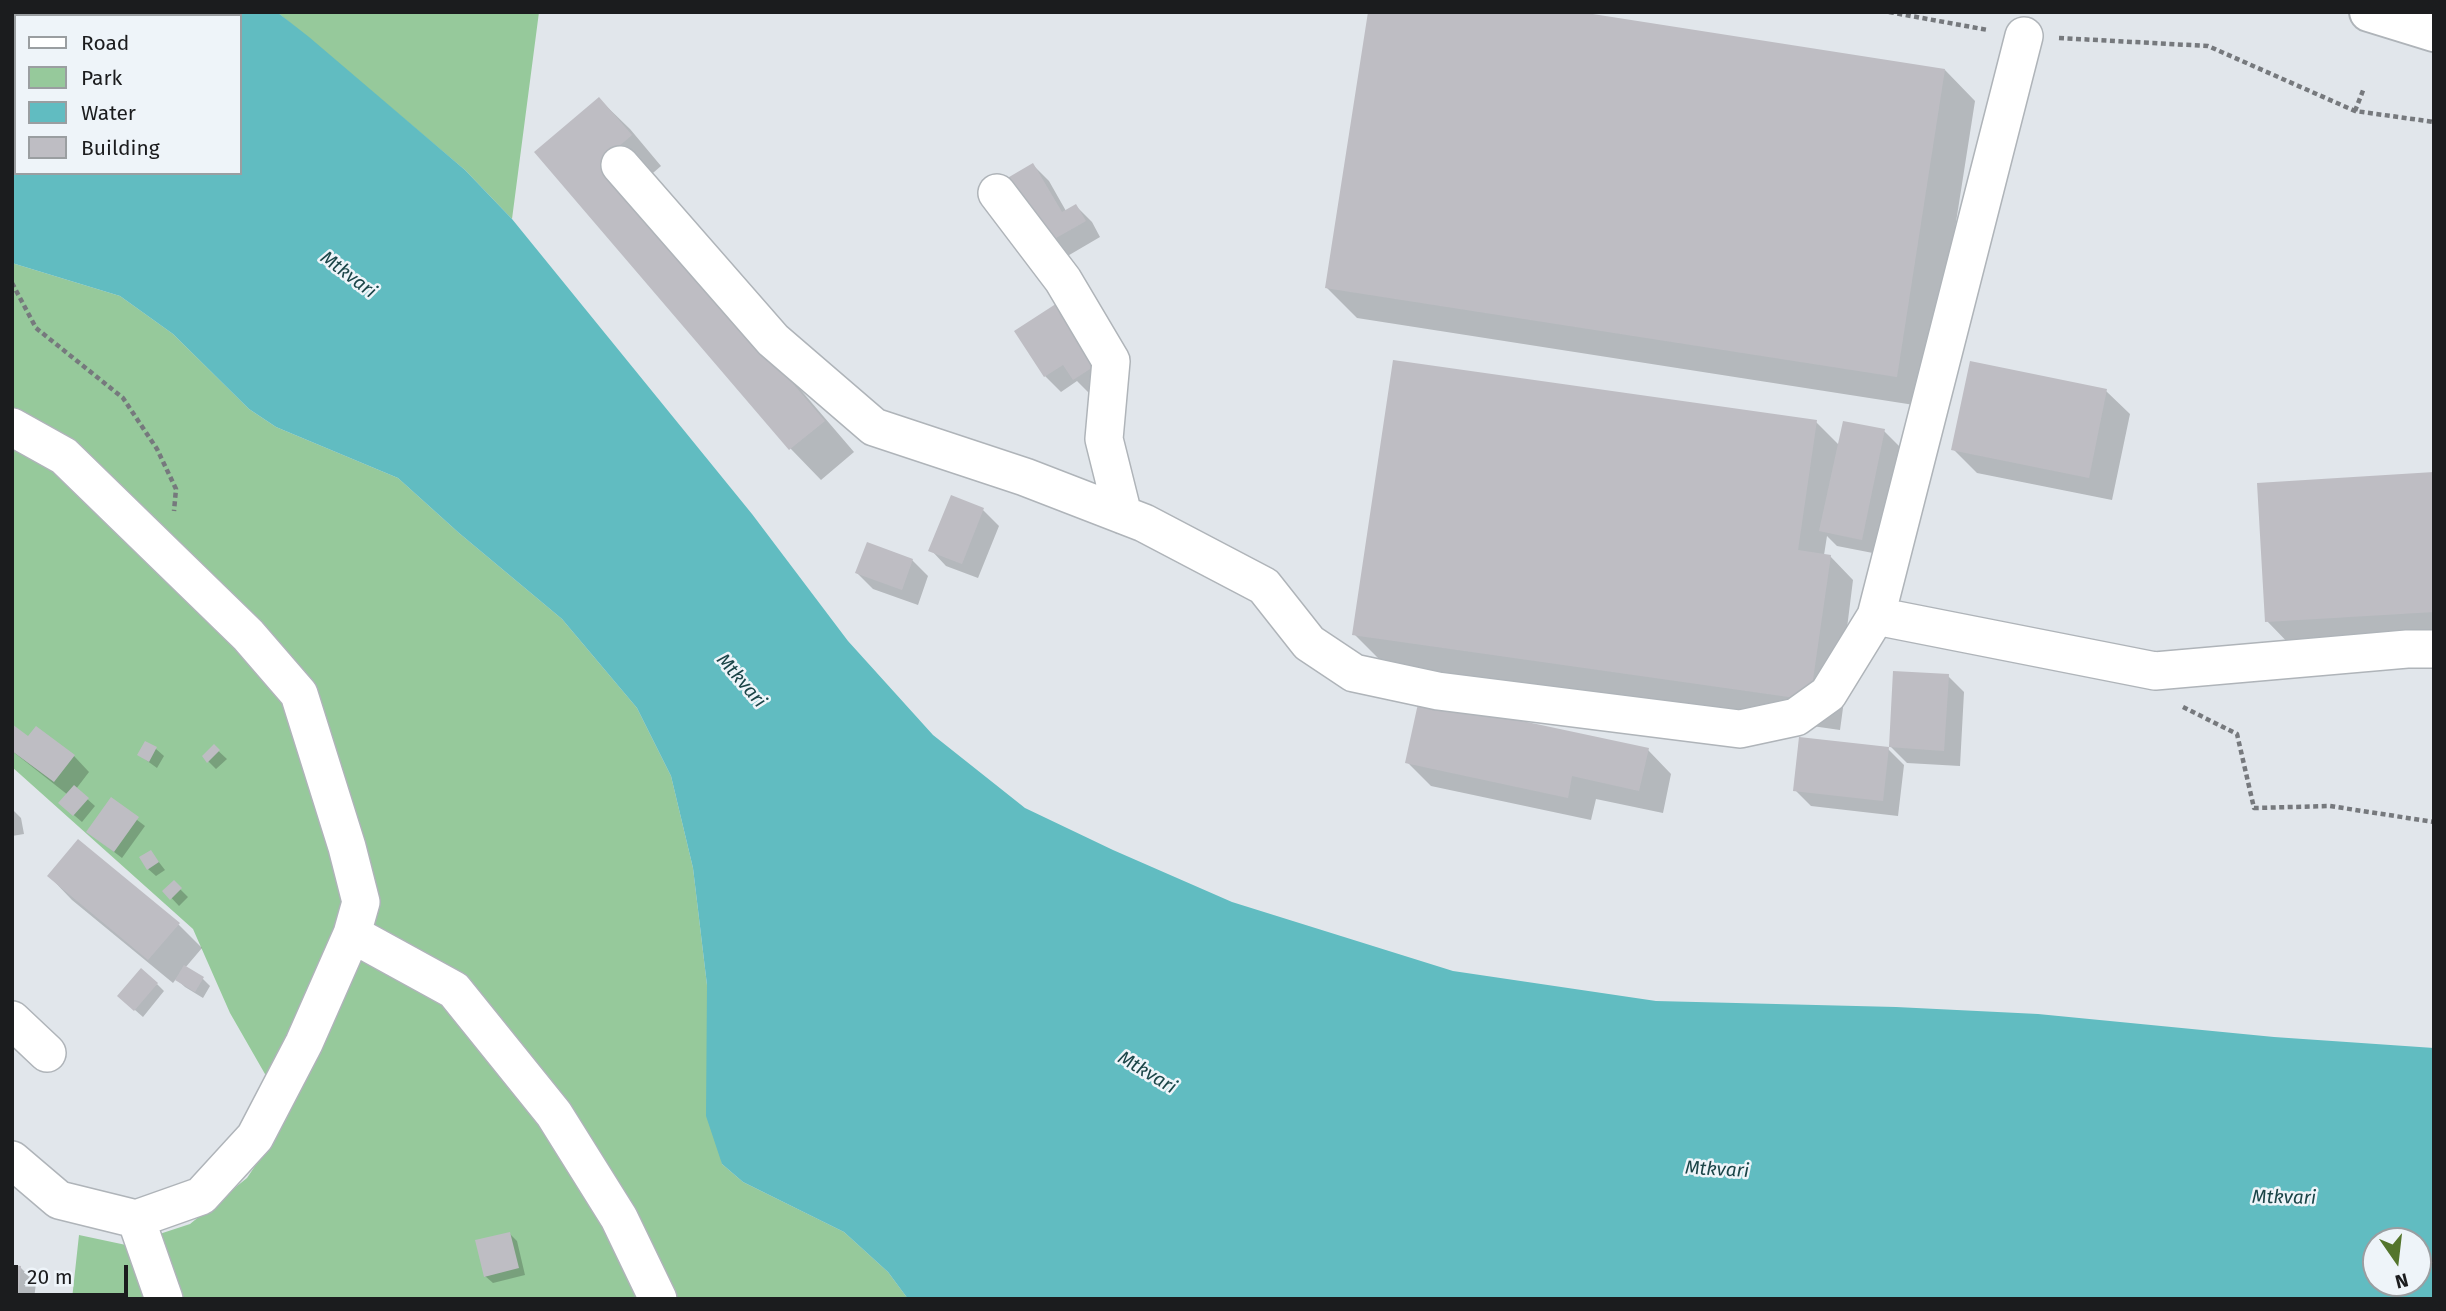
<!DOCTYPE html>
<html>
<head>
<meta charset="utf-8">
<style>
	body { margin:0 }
	#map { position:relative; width:2446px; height:1311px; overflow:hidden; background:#e1e6eb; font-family:"Fira Sans",sans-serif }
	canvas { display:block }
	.frame { position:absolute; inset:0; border:14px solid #1b1c1e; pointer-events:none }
	.legend { position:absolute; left:14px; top:14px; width:228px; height:161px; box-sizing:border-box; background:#eef4f9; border:2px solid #9a9ea1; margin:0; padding:9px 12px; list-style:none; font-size:21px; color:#1b1c1e }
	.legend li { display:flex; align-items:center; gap:14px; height:35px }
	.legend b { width:35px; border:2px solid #9a9ea1 }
	.north { position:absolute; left:2362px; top:1227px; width:70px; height:70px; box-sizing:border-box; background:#eef4f9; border:2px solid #9a9ea1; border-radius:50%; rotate:166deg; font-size:19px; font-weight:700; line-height:28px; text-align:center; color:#1b1c1e }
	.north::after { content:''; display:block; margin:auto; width:24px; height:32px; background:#54752d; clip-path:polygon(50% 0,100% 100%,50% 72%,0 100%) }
	.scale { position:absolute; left:14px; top:1265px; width:114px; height:32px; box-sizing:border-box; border:4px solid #1b1c1e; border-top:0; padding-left:9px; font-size:21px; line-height:24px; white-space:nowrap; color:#1b1c1e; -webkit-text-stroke:5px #eef4f9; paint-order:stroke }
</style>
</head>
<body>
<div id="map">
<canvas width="2446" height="1311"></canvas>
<div class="frame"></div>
<ul class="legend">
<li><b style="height:9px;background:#fff"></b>Road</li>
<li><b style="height:19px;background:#96c99b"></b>Park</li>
<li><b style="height:19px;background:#61bcc1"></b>Water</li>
<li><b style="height:19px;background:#bebdc3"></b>Building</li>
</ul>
<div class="north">N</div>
<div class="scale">20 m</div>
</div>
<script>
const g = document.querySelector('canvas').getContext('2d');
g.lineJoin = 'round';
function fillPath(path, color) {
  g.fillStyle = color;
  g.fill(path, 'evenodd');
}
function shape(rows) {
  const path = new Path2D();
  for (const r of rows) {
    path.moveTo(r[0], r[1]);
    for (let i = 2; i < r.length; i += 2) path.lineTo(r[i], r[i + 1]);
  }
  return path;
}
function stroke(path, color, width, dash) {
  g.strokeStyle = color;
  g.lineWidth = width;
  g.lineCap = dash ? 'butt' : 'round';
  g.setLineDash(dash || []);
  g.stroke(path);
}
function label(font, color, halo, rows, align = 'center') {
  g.font = font + ' "Fira Sans",sans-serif';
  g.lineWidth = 5;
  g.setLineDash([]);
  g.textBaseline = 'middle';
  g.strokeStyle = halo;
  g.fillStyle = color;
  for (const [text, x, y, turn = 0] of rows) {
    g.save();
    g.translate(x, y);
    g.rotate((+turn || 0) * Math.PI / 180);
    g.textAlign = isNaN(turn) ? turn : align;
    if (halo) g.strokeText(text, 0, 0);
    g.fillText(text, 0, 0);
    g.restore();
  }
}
const green = shape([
	[277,12,539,12,512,219,465,170],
	[12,263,120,296,173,334,249,409,276,427,398,478,459,533,562,619,637,708,671,776,693,868,707,985,722,1164,743,1182,844,1232,888,1272,908,1299,72,1299,79,1235,126,1245,190,1224,247,1178,287,1118,269,1081,230,1013,193,929,12,767]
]);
const water = shape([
	[12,12,277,12,309,37,465,170,512,219,752,514,848,641,933,735,1025,808,1113,850,1232,902,1453,971,1656,1001,1896,1007,2038,1014,2274,1037,2434,1048,2434,1299,908,1299,888,1272,844,1232,743,1182,722,1164,706,1116,707,985,693,868,671,776,637,708,562,619,459,533,398,478,276,427,249,409,173,334,120,296,12,263],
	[16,16,240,16,240,173,16,173],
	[2376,1241,2418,1241,2418,1283,2376,1283]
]);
const shadow = shape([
	[1945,70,1975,101,1927,407,1357,318,1327,288],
	[599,99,630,129,661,166,631,192,854,452,821,480,791,449,536,152],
	[1033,165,1049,181,1066,211,1076,206,1092,222,1100,237,1059,261],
	[1080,316,1119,376,1090,394,1077,381,1061,392,1045,376],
	[2106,391,2130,414,2112,500,1977,473,1953,449],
	[1816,422,1839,445,1884,431,1900,447,1878,554,1837,546,1827,536,1824,555,1830,556,1853,580,1846,636,1852,642,1840,730,1385,665,1354,634],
	[2434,474,2434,644,2297,652,2267,621],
	[983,510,999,526,978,578,946,566,931,550],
	[912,560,928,576,918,605,873,589,857,573],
	[1948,676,1964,692,1960,766,1907,763,1891,747],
	[12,728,29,739,74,756,89,772,76,789,95,806,82,822,68,810,68,795,12,751],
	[145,743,156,749,164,756,157,768,139,755],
	[214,747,227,759,216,769,204,757],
	[1888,749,1904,765,1898,816,1811,806,1795,790],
	[1648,750,1671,774,1663,813,1596,799,1591,820,1431,786,1407,762],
	[111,800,145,826,122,858,88,832],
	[12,809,21,818,24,834,12,836],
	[78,841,179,925,202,948,185,968,202,978,210,986,203,998,185,987,176,979,173,983,72,900,49,876],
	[151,852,165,870,156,876,148,869],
	[174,883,188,897,179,906,165,891],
	[157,984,164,991,143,1017,127,1003],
	[510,1234,517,1241,525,1275,493,1283,485,1276],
	[20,1267,36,1283,34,1299,12,1299]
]);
const building = shape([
	[1368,12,1580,12,1945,69,1897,377,1325,288],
	[599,97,632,135,602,161,825,421,789,450,534,152],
	[1033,163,1062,212,1076,204,1086,221,1042,246,1004,180],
	[1065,298,1104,360,1073,380,1063,365,1044,377,1014,331],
	[1393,360,1817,420,1798,550,1831,555,1810,700,1352,635],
	[1970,361,2107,389,2089,478,1951,450],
	[1843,421,1885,429,1862,540,1819,531],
	[2434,472,2434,612,2265,622,2257,483],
	[951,495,984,508,962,564,928,551],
	[867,542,913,559,902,590,855,573],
	[1893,671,1949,674,1944,751,1889,747],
	[1419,699,1649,748,1639,791,1572,776,1568,798,1405,763],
	[12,724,28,736,36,726,75,755,54,782,12,751],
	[1799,737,1889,747,1883,801,1793,791],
	[145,741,157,747,149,762,137,755],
	[214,744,220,750,207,763,202,756],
	[74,785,89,798,73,816,58,803],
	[111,797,139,817,114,852,86,832],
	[78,839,180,923,148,960,47,876],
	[151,850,159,862,147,870,139,857],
	[174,880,182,888,170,900,162,891],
	[184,965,204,977,195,992,175,980],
	[141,968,158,983,134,1011,117,996],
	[510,1232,519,1268,484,1277,475,1240],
	[12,1265,21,1266,18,1299,12,1299]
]);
const path = shape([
	[1889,12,1988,30],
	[2059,38,2208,46,2355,111,2434,122],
	[2355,111,2364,88],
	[12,283,36,328,123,398,157,449,176,489,174,511],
	[2183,707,2237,734,2254,808,2330,806,2434,822]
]);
const minor = shape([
	[620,165,773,340,874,427,1025,477,1144,523,1264,586,1309,643,1354,673,1438,691,1740,729,1796,717,1828,694,1876,616,2024,36],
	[997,193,1063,280,1111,361,1104,439,1123,515],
	[12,427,64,456,248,635,299,694,347,847,361,902,352,934,304,1043,255,1137,201,1196,136,1219,59,1200,12,1160],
	[1876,616,2155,671,2407,649,2434,649],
	[352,934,454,990,554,1114,619,1218,658,1299],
	[12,1020,47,1053],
	[136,1219,164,1299]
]);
const highway = shape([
	[2369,12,2434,32]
]);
const waterNames = [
	["Mtkvari",348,275,37],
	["Mtkvari",741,681,49],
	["Mtkvari",1147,1073,31],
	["Mtkvari",1717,1170,3],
	["Mtkvari",2284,1198,1]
];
fillPath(green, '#96c99b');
fillPath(water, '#61bcc1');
fillPath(shadow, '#0003');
fillPath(building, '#bebdc3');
stroke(minor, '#afb4b9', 40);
stroke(highway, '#afb4b9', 42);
stroke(path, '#76797d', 4.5, [5, 3.5]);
stroke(minor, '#fff', 37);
stroke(highway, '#fff', 38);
label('italic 19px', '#1b4548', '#eef4f9', waterNames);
</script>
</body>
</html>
